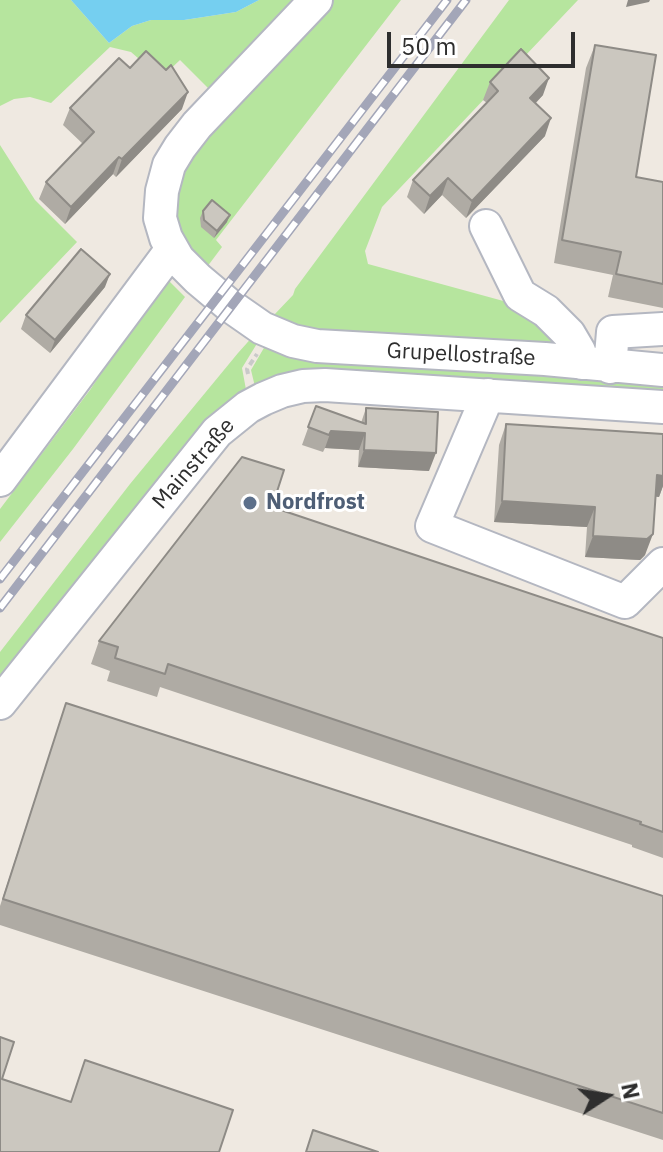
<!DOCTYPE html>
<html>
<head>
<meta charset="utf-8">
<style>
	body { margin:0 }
	#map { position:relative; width:663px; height:1152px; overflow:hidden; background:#efe9e1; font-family:"IBM Plex Sans",sans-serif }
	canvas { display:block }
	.north { position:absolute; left:567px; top:1056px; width:80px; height:80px; -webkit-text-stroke:6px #fff; paint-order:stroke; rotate:78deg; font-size:22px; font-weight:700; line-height:32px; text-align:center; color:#2e2e2e }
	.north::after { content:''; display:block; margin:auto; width:28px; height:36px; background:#2e2e2e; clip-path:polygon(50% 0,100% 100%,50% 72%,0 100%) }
	.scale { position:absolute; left:387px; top:32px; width:188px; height:36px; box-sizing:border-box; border:4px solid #2e2e2e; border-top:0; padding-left:10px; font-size:24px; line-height:28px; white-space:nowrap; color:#2e2e2e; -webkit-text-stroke:6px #fff; paint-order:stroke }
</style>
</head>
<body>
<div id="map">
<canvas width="663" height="1152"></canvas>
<div class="north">N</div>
<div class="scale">50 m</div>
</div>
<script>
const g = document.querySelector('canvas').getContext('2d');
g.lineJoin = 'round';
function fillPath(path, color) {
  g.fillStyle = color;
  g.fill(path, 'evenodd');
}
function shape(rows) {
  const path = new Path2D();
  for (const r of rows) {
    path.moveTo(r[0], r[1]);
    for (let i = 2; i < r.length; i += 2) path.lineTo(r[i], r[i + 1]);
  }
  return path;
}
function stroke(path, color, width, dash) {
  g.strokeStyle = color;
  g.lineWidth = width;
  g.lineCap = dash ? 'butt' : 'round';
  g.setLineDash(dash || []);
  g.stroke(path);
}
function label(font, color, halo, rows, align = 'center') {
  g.font = font + ' "IBM Plex Sans",sans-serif';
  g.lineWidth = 6;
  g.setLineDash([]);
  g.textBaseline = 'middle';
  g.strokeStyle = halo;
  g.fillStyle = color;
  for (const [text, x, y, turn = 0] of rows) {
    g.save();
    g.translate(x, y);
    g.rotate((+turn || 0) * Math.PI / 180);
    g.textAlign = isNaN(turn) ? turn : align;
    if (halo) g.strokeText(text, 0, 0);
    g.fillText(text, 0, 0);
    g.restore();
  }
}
const green = shape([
	[0,0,71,0,109,43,132,26,151,20,184,20,236,12,259,0,295,0,211,91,180,60,161,78,131,52,110,47,51,103,30,97,14,99,0,106],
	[332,0,401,0,216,240,222,247,204,271,189,255,174,219,177,179,196,151],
	[509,0,578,0,382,207,365,251,368,264,518,305,553,340,556,351,299,332,279,321,274,315,293,295,295,289],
	[0,145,35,200,77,242,0,323],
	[165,277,185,297,73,449,0,542,0,509,90,390],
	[255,334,261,337,242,368,247,395,0,682,0,652,130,484,238,353],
	[268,341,312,358,663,386,663,395,256,391,251,370]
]);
const water = shape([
	[71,0,259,0,236,12,184,20,151,20,132,26,109,43]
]);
const path = shape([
	[248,374,247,369,257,354]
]);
const minor = shape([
	[316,0,197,125,180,147,169,165,162,191,160,218,166,238,178,259,198,279,229,305,262,328,293,341,317,346,545,359,663,370],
	[486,226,520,295,546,311,569,334,579,351,582,363],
	[610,367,613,332,663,329],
	[488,395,432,526,625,602,663,564],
	[0,480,172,249],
	[0,703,217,432,248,407,263,399,282,391,303,386,325,385,663,407]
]);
const rail = shape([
	[0,579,447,0],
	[0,608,466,0]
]);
const wall = shape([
	[595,45,636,177,663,182,663,308,608,297,613,275,554,263,586,68],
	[130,68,182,109,116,177,113,174,65,224,39,199,46,182,83,144,63,125,70,108],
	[490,82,543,95,535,104,545,136,466,218,442,195,424,214,407,197,413,180,487,103,483,100],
	[203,211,227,222,214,238,201,227,200,218],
	[105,287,50,353,21,329,26,315],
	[316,406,361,423,366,408,429,471,358,467,359,450,325,448,323,452,302,445],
	[506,424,663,434,663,486,659,497,655,496,645,555,640,560,585,557,587,527,494,522,499,445],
	[272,507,663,638,663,858,632,847,632,845,160,687,157,697,107,681,110,671,91,664,99,641],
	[66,703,663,896,663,1140,0,925,0,906]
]);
const shadedWall = shape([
	[628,0,650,0,649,2,626,7],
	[549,78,543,95,523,116,530,98],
	[188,92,182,109,116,177,122,159],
	[551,118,545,136,466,218,472,201],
	[119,157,113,174,65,224,71,207],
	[448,178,442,195,424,214,430,196],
	[230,215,227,222,214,238,217,231],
	[110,274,105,287,50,353,55,340],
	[331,431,365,433,359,450,325,448],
	[364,450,436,453,429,471,358,467],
	[657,475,663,476,663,486,659,497,649,496],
	[502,501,595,507,587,527,494,522],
	[653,534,645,555,640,560,585,557,593,536]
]);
const building = shape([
	[595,45,656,55,636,177,663,182,663,284,616,274,621,252,562,240,595,45],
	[521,49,549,78,530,98,551,118,472,201,448,178,430,196,413,180,498,91,490,82,521,49],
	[146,51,166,70,171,65,188,92,122,159,119,157,71,207,46,182,94,132,70,108,119,58,130,68,146,51],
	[212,200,230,215,217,231,204,220,203,211,212,200],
	[81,249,110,274,55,340,26,315,81,249],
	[316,406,366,424,366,408,438,412,436,453,364,450,365,433,331,431,329,435,308,427,316,406],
	[506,424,663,434,663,476,657,475,653,534,647,539,593,536,595,507,502,501,506,424],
	[242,457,284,470,272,507,663,638,663,832,640,824,641,822,168,664,165,674,115,658,118,647,99,641,242,457],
	[66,703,663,896,663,1113,3,899,66,703],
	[0,1037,14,1042,2,1079,71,1102,85,1060,233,1110,219,1152,0,1152,0,1037],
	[313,1130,378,1152,306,1152,313,1130]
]);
const markers = [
	[250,503,8,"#5c6f8a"]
];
const streetNames = [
	["Grupellostraße",461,355,3],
	["Mainstraße",194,464,-49]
];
const serviceNames = [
	["Nordfrost",266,503]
];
fillPath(green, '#b6e59e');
fillPath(water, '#75cff0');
stroke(minor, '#b4b7c1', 36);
stroke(path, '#c9c9c9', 4, [6, 4]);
stroke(minor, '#fff', 32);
stroke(rail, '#a3a6b8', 9);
stroke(rail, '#fff', 6, [18]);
fillPath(wall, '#afaba4');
fillPath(shadedWall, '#8e8b86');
fillPath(building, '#cbc7bf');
stroke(building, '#8e8b86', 2);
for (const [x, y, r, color] of markers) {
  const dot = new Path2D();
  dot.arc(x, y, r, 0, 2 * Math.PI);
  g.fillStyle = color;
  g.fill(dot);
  stroke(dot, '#fff', 3);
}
label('22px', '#2e2e2e', '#fff', streetNames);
label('bold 22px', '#4e5e75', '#fff', serviceNames, 'left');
</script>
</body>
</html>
